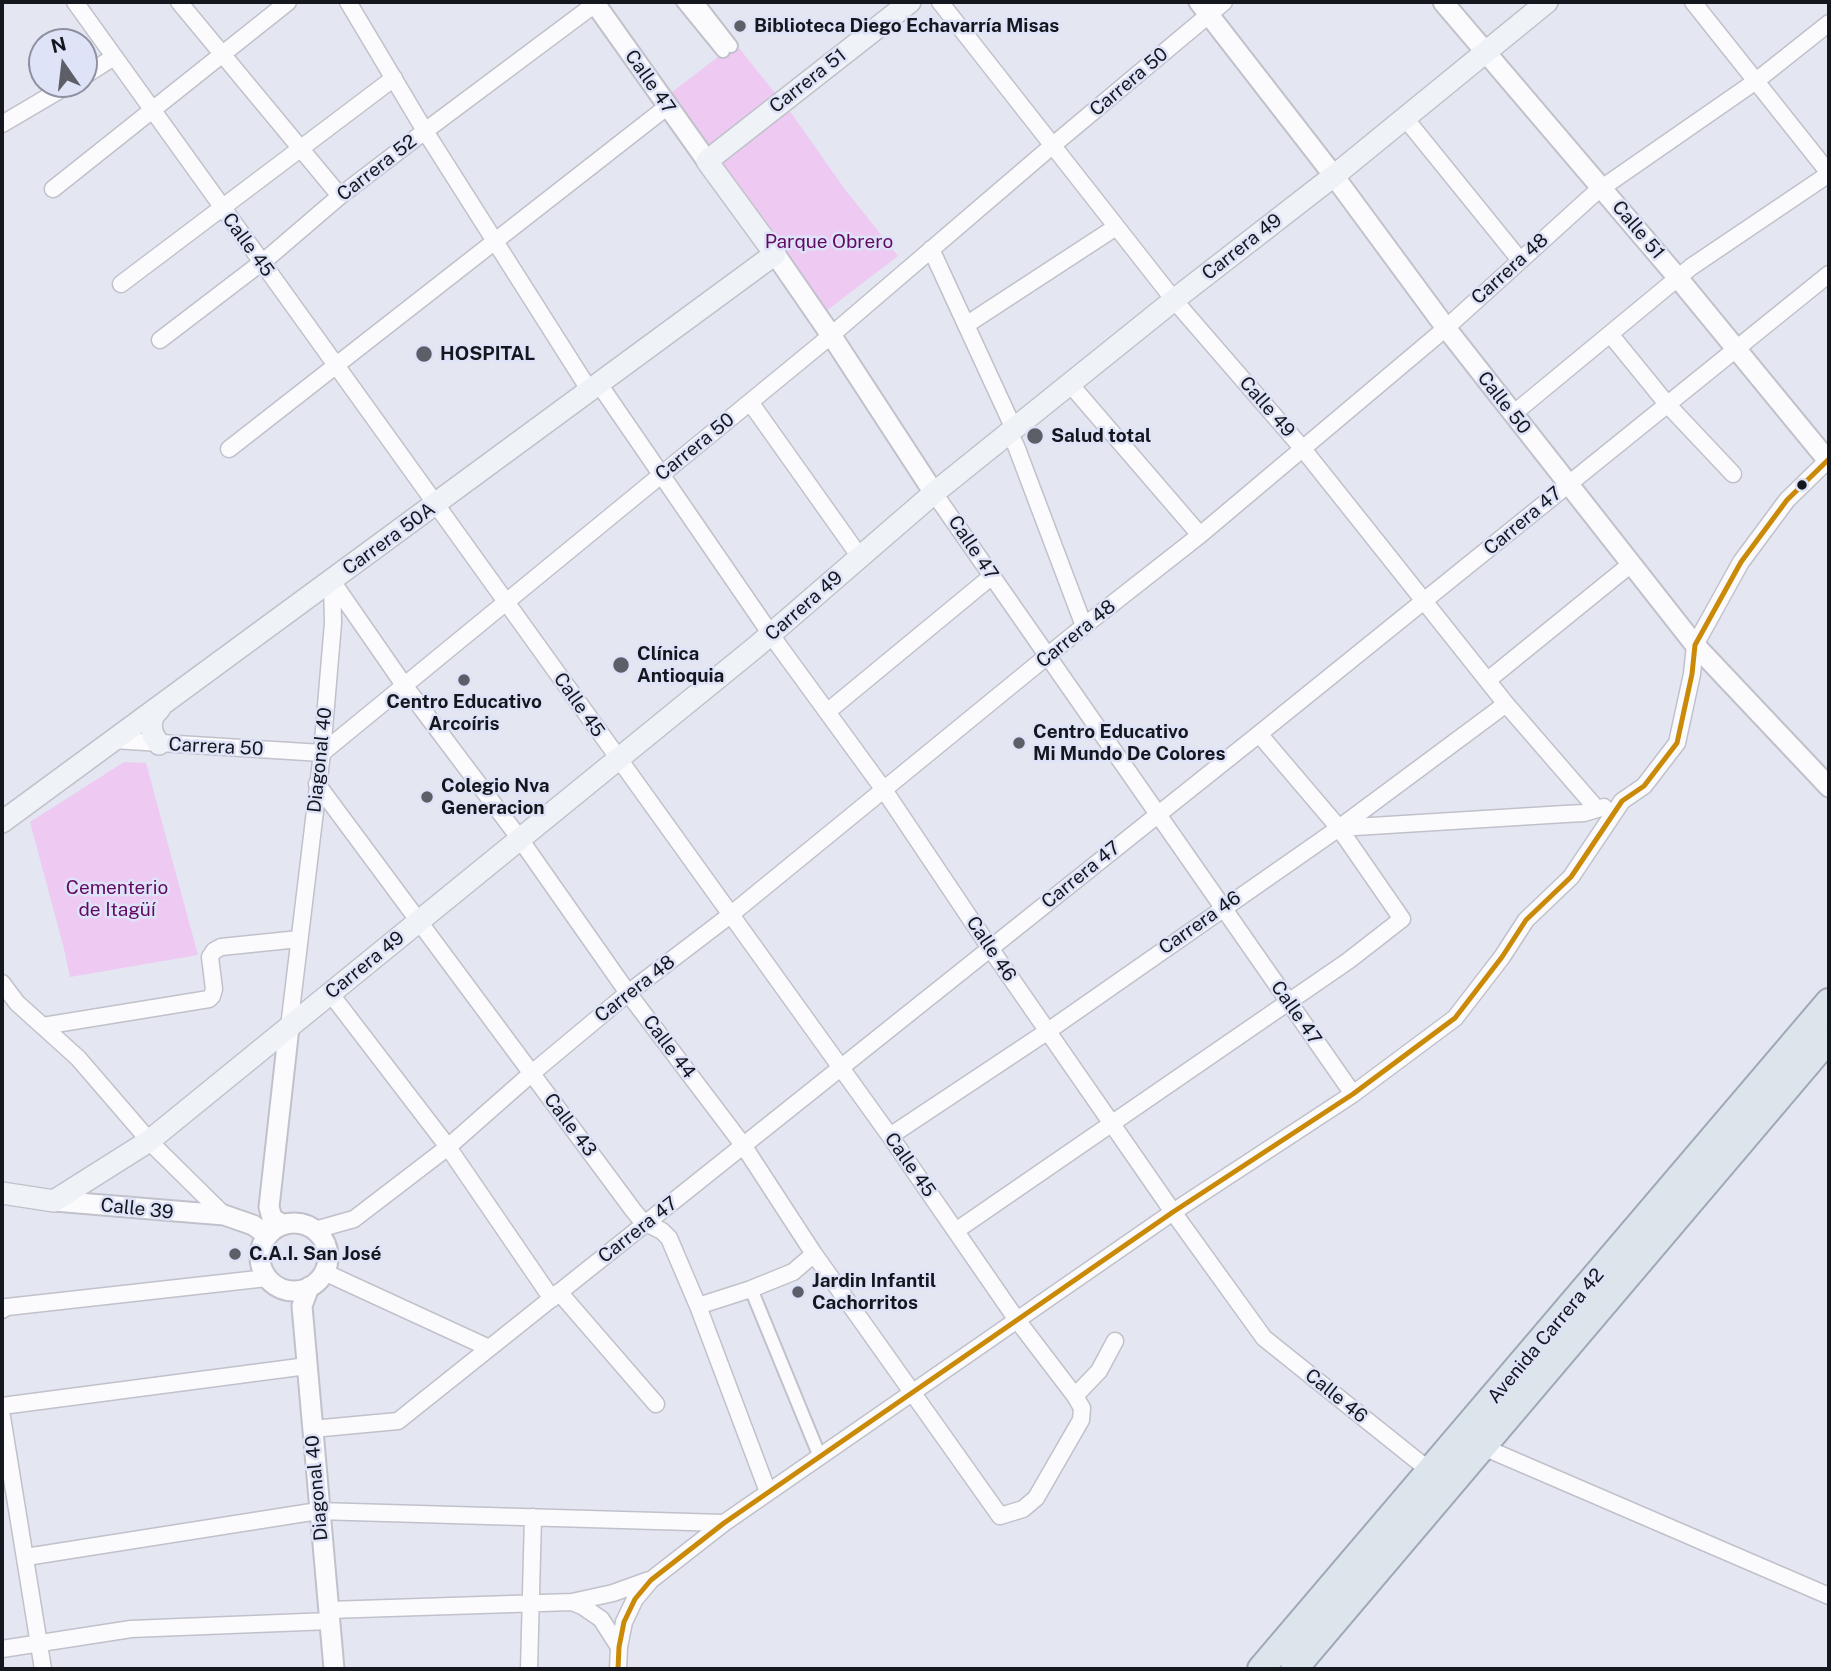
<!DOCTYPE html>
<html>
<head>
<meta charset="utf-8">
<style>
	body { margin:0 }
	#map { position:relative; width:1831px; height:1671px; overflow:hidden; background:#e4e6f2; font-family:"Public Sans",sans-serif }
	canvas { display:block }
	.frame { position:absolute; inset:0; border:4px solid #15171e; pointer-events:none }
	.north { position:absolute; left:28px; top:28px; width:70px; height:70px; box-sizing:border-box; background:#dee3f8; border:2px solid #8e91a1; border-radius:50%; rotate:346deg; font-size:19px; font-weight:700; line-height:28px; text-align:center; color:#15171e }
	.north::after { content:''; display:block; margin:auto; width:24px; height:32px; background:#5d5f68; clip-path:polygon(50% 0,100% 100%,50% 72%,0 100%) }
</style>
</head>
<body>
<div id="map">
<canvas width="1831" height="1671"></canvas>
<div class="frame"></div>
<div class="north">N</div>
</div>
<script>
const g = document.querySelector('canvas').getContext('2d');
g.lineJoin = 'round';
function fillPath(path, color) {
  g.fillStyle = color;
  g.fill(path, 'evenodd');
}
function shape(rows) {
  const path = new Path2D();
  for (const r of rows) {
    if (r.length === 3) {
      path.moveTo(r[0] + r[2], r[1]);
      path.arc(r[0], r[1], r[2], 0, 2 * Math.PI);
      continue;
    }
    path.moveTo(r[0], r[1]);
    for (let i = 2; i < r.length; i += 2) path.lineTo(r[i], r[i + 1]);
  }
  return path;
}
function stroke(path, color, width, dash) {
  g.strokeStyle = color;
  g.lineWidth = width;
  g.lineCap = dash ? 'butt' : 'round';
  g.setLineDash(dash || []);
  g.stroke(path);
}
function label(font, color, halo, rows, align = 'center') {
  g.font = font + ' "Public Sans",sans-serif';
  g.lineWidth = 5;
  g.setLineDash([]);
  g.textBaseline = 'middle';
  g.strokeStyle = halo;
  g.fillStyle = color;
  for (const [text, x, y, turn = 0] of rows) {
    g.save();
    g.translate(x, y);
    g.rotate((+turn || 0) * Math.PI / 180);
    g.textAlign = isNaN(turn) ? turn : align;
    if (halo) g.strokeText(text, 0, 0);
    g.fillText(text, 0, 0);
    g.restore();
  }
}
const green = shape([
	[680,2,702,2,792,114,844,188,898,256,825,312,668,95,723,53],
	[124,762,146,763,198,955,70,977,64,949,30,822]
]);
const pedestrian = shape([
	[683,2,723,51],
	[697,2,731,46],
	[751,1289,820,1457]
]);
const minor = shape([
	[75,2,890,1136,1017,1320,1075,1396,1082,1408,1081,1420,1036,1498,1023,1509,1000,1516,814,1254,743,1145,628,993,520,839,404,685,332,581],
	[179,2,340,196],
	[348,2,425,131,590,391],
	[940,2,1174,300,1303,449,1506,704,1597,809],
	[1693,2,1829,173],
	[84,76,114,57],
	[1405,118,1520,260],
	[2,124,70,84],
	[53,189,288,2],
	[931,249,1014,429],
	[121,284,394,78],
	[966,325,1116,227],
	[1610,334,1667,404,1733,474],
	[160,340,270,256,340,196,425,131,595,4],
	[599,384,779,646,884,790,990,948,1173,1212,1264,1338,1430,1471],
	[1070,384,1200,535],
	[750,402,860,557],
	[1513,414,1691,267,1829,174],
	[1009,433,1016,446,1084,626],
	[229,449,668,106],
	[934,493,1353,1094],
	[1488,680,1631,564],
	[827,712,992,576],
	[113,740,322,753,822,343,1052,146,1224,2],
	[317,784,633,1210,642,1221,662,1231,669,1238,698,1306,768,1492],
	[1339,828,1565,814,1584,813,1604,807],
	[2,983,17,1003,78,1058,153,1145,224,1215],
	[330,993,448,1147,552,1299],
	[43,1026,209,999,212,996,214,989,210,957,214,951,221,947,299,939],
	[289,1027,322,753,333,623,332,581],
	[890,1136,1048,1031,1339,828,1506,704],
	[315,1230,354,1219,448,1147,532,1073,628,993,729,916,1084,626,1200,535,1446,328,1596,192,1756,81,1829,23],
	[957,1230,1348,961,1402,919,1339,828,1259,734],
	[324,1272,489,1348],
	[559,1292,656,1404],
	[698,1306,751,1289,793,1272,814,1254],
	[2,1310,7,1307,267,1278],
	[1075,1396,1099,1371,1115,1341],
	[2,1406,307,1366],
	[2,1417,43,1669],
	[312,1429,398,1421,1259,734,1829,274],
	[1483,1447,1829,1596],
	[26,1557,318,1511,724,1523],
	[572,1602,582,1606,601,1619,619,1647],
	[329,1610,572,1602,613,1593,649,1580],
	[2,1649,131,1629,330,1621],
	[529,1669,533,1517],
	[618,1669,619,1647,624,1622,635,1599,651,1580,724,1523,1173,1212,1353,1094,1455,1018,1502,957,1526,920,1571,877,1622,801,1644,786,1677,743,1692,674,1695,645,1741,562,1787,500,1829,459]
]);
const tertiary = shape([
	[594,2,707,161],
	[1199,2,1334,176,1446,328,1695,645,1829,787],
	[1443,2,1678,278,1829,462],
	[775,254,835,341,934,493],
	[54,1201,224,1215,253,1225,267,1235],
	[294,1257,34],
	[283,1225,272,1218,269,1207,289,1027],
	[309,1287,302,1306,334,1669]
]);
const secondary = shape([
	[159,744,153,735,151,725,153,716,160,708],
	[2,822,775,254,707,161,910,2],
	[2,1193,54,1201,149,1141,757,646,934,493,1179,296,1340,171,1547,2]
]);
const trunk = shape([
	[1261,1669,1829,1002],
	[1294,1669,1829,1038]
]);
const bus1 = shape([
	[618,1669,619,1647,624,1622,635,1599,651,1580,724,1523,1173,1212,1353,1094,1455,1018,1502,957,1526,920,1571,877,1622,801,1644,786,1677,743,1692,674,1695,645,1741,562,1787,500,1829,459]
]);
const markers = [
	[740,26,7,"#5d5f68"],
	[424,354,9,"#5d5f68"],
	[1035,436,9,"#5d5f68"],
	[1802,485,6,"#15171e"],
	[621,665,9,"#5d5f68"],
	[464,680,7,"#5d5f68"],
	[1019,743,7,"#5d5f68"],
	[427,797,7,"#5d5f68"],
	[235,1254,7,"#5d5f68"],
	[798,1292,7,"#5d5f68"]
];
const poiNames = [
	["Biblioteca Diego Echavarría Misas",754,26],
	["HOSPITAL",440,354],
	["Salud total",1051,436],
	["Clínica",637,654],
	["Antioquia",637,676],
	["Centro Educativo",464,702,"center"],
	["Arcoíris",464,724,"center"],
	["Centro Educativo",1033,732],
	["Mi Mundo De Colores",1033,754],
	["Colegio Nva",441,786],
	["Generacion",441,808],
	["C.A.I. San José",249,1254],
	["Jardin Infantil",812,1281],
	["Cachorritos",812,1303]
];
const streetNames = [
	["Carrera 51",808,81,-38],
	["Calle 47",650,82,55],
	["Carrera 50",1129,82,-40],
	["Carrera 52",377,168,-38],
	["Calle 51",1638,230,50],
	["Calle 45",248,245,54],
	["Carrera 49",1242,247,-38],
	["Carrera 48",1510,269,-42],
	["Calle 50",1504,403,52],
	["Calle 49",1267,407,49],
	["Carrera 50",695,447,-39],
	["Carrera 47",1523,521,-40],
	["Carrera 50A",389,539,-36],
	["Calle 47",973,548,56],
	["Carrera 49",804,606,-41],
	["Carrera 48",1076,634,-39],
	["Calle 45",579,705,55],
	["Carrera 50",216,747,3],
	["Diagonal 40",320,760,-84],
	["Carrera 47",1081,875,-39],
	["Carrera 46",1200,923,-35],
	["Calle 46",991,949,56],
	["Carrera 49",365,965,-39],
	["Carrera 48",635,989,-38],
	["Calle 47",1296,1013,55],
	["Calle 44",669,1047,53],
	["Calle 43",570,1125,53],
	["Calle 45",910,1165,55],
	["Calle 39",137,1209,6],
	["Carrera 47",638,1230,-38],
	["Avenida Carrera 42",1546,1336,-50],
	["Calle 46",1336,1396,39],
	["Diagonal 40",317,1488,-95]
];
const parkNames = [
	["Parque Obrero",829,242],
	["Cementerio",117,888],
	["de Itagüí",117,910]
];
fillPath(green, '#eecaf3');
stroke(pedestrian, '#c0c1ca', 16);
stroke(minor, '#c0c1ca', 19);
stroke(tertiary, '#c0c1ca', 23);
stroke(secondary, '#c0c1ca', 24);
stroke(trunk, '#9ea8b7', 30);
stroke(pedestrian, '#fbfbfd', 12);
stroke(minor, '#fbfbfd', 16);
stroke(tertiary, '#fbfbfd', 19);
stroke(secondary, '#eff2f6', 21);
stroke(trunk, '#dce4ec', 26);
stroke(bus1, '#ca8906', 5);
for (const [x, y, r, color] of markers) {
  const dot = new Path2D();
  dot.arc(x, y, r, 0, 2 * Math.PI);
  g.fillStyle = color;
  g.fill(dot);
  stroke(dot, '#dee3f8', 2.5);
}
label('bold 19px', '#15171e', '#dee3f8', poiNames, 'left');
label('19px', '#15171e', '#dee3f8', streetNames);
label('19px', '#620962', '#dee3f8', parkNames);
</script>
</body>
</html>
